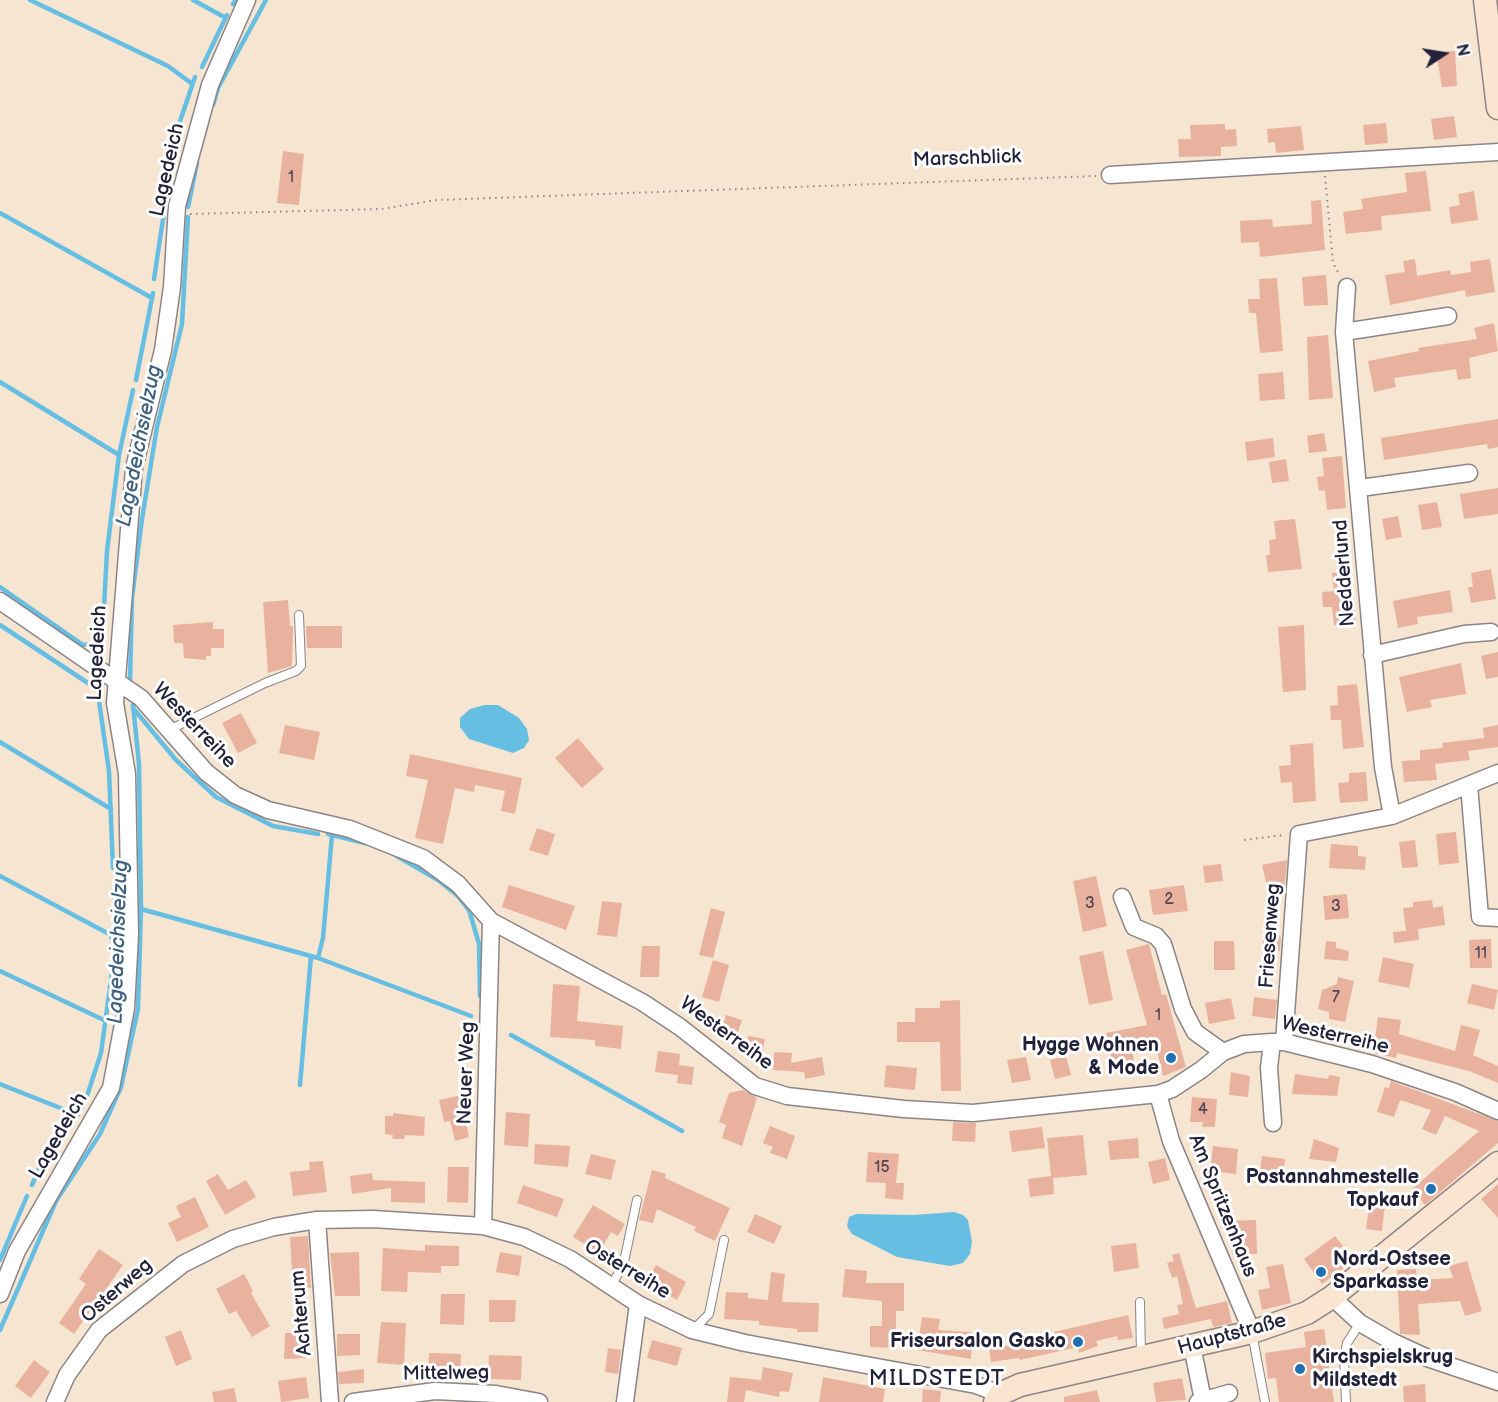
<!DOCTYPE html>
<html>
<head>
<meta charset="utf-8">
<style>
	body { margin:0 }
	#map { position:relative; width:1498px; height:1402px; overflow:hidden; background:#f6e6d1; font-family:"Balsamiq Sans",sans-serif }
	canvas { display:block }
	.north { position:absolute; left:1414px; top:24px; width:60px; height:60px; -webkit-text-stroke:4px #fff; paint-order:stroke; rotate:78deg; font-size:16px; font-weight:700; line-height:24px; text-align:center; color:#22223b }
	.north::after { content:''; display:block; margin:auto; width:21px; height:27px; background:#22223b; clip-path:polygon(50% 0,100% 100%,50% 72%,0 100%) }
</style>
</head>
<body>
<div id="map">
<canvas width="1498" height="1402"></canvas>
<div class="north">N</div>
</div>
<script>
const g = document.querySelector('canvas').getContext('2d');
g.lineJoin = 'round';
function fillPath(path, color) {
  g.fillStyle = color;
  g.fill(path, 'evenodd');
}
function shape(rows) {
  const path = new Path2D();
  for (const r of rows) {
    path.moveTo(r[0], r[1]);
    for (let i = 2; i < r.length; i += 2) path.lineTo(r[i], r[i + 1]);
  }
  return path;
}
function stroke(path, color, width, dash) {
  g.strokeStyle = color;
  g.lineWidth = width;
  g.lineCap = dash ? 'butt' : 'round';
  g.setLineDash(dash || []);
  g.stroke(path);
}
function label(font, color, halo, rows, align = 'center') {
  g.font = font + ' "Balsamiq Sans",sans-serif';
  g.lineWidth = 6;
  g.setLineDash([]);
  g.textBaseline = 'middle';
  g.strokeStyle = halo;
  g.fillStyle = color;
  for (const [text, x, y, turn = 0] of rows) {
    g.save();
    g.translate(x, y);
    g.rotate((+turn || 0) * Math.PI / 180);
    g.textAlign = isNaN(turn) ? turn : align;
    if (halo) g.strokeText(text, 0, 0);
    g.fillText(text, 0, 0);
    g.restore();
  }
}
const water = shape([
	[485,705,498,705,519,718,527,729,529,740,524,748,513,753,469,739,460,727,460,718,470,709],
	[954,1212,963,1215,968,1220,972,1242,970,1254,963,1263,950,1266,897,1257,852,1234,847,1226,849,1217,856,1214,913,1215]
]);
const stream = shape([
	[30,0,168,66,191,83],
	[193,0,226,18],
	[233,4,236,0],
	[202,67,227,15],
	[213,105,218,88,266,0],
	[188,207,197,163],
	[0,213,152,298],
	[154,279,176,133,195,77],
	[136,380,153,293],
	[0,382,119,455],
	[0,587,83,645,93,644],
	[0,625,97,689],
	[98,641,103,625,107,551,119,455,133,390],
	[130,682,132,598,142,519,157,427,182,324,188,217],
	[99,701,109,771,113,868],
	[133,708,176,760,216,797,273,826,318,834],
	[0,742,111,809],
	[328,834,365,843],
	[395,855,438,880,458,896,469,910,479,944,480,996],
	[0,876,111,935],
	[114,886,116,924,111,935,114,950],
	[141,909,318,958,471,1016],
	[318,958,323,938,332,835],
	[0,971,106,1021],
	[511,1035,682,1131],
	[0,1084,78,1115],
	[300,1085,311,956],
	[87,1096,101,1053,113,965],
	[32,1185,39,1169,82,1107],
	[0,1260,27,1196],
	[0,1330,56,1201,100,1134,121,1087,138,1009,141,909,139,764,133,705]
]);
const building = shape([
	[1455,51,1457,86,1442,87,1436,52],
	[1454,116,1457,137,1434,140,1431,119],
	[1386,123,1388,143,1365,145,1363,125],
	[1225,124,1225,130,1236,129,1237,146,1221,147,1221,156,1179,157,1178,139,1191,139,1190,125],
	[1301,126,1304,150,1276,153,1275,142,1268,143,1267,129],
	[283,151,304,154,299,205,277,203],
	[1426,171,1431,211,1381,216,1382,230,1346,234,1343,212,1363,209,1361,199,1407,192,1405,173],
	[1474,191,1478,220,1451,224,1449,207,1460,205,1458,194],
	[1321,200,1325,250,1260,257,1259,242,1241,243,1240,221,1272,219,1273,227,1312,224,1311,201],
	[1415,259,1417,276,1450,270,1451,275,1471,272,1470,262,1490,259,1495,292,1466,297,1465,290,1390,305,1385,275,1405,272,1403,261],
	[1326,275,1328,305,1304,306,1302,277],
	[1277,278,1283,351,1260,353,1256,313,1249,313,1248,299,1260,299,1259,279],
	[1494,323,1498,351,1469,358,1471,378,1458,380,1456,369,1443,371,1394,378,1396,387,1374,392,1368,361,1419,351,1418,348,1477,339,1474,328],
	[1328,335,1333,398,1309,400,1307,337],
	[1283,372,1285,399,1260,401,1258,374],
	[1498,419,1498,447,1488,449,1487,444,1384,460,1381,438],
	[1324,433,1327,451,1309,453,1307,436],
	[1273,438,1275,457,1247,461,1245,442],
	[1342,456,1346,508,1327,510,1325,490,1319,491,1317,477,1324,476,1322,458],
	[1286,459,1289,481,1272,483,1269,462],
	[1498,488,1498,514,1464,519,1460,494],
	[1437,502,1442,527,1422,530,1418,505],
	[1398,516,1402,537,1386,540,1382,519],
	[1295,519,1302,569,1268,572,1266,555,1270,555,1269,540,1276,539,1274,521],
	[1491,569,1496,599,1471,603,1468,587,1473,587,1471,573],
	[1351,571,1356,624,1334,625,1332,607,1323,607,1322,592,1334,591,1332,573],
	[1450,590,1453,612,1417,617,1418,624,1398,628,1393,601],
	[288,600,290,626,293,626,292,666,268,673,263,602],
	[213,622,213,629,224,629,224,648,211,648,211,656,206,656,206,660,184,658,183,643,174,643,173,625],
	[1304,625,1306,690,1283,692,1278,627],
	[306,626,342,626,342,648,307,648],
	[1498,652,1498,677,1486,679,1481,656],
	[1461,663,1466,694,1430,700,1432,707,1407,712,1399,677],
	[1357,684,1364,747,1343,749,1341,720,1331,720,1330,706,1338,705,1337,686],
	[241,713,257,743,238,753,222,723],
	[285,725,320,732,314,760,279,753],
	[1498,725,1498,747,1468,751,1470,760,1435,764,1437,780,1404,782,1402,761,1420,760,1420,750,1443,748,1442,743,1484,738,1483,728],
	[578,738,604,769,582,788,555,758],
	[1313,743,1316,801,1293,803,1292,782,1281,783,1279,766,1291,765,1290,745],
	[410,754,522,778,515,814,501,811,505,791,475,785,474,792,455,788,443,844,415,838,428,780,406,776],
	[1366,772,1368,801,1340,803,1338,783,1349,782,1349,773],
	[537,828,555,834,548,856,529,850],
	[1456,832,1459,863,1439,865,1436,834],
	[1415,840,1418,867,1402,868,1399,842],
	[1331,844,1358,846,1358,856,1366,857,1365,870,1329,868],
	[1287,860,1284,895,1270,898,1262,865],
	[1221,864,1223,881,1205,883,1203,866],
	[1096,876,1107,926,1083,932,1073,881],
	[509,885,575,906,566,930,502,907],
	[1184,885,1188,911,1153,915,1149,890],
	[1347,894,1349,918,1325,920,1323,896],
	[1432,900,1433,908,1443,906,1445,925,1418,929,1419,940,1394,943,1393,932,1406,931,1403,908,1413,907,1413,902],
	[602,901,622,903,617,937,597,935],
	[711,908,725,912,713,958,699,955],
	[1263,936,1281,937,1280,951,1262,949],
	[1491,939,1492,968,1470,968,1469,940],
	[1214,941,1234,941,1235,970,1214,970],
	[1326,941,1336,942,1336,948,1349,951,1348,961,1324,959],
	[1149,944,1162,995,1166,994,1186,1067,1163,1076,1154,1038,1131,1044,1135,1067,1114,1071,1106,1033,1147,1025,1126,950],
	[642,946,660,946,659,977,640,977],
	[1103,951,1113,1000,1089,1005,1079,956],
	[1383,957,1414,964,1409,988,1378,982],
	[713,960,729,965,719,1002,702,997],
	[1338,977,1354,981,1345,1022,1329,1019,1329,1012,1318,1009,1322,990,1337,984],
	[553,984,580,986,577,1021,623,1026,621,1049,595,1046,595,1040,550,1037],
	[1472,984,1498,990,1494,1010,1467,1003],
	[1254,997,1277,1000,1275,1019,1252,1016],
	[1231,998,1235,1019,1209,1024,1205,1003],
	[960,1000,961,1091,941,1091,940,1042,897,1042,897,1022,915,1022,915,1008,940,1008,940,1001],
	[726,1015,742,1020,735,1041,719,1036],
	[1378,1017,1401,1020,1399,1034,1455,1051,1461,1025,1480,1030,1473,1055,1498,1066,1498,1083,1469,1071,1397,1053,1396,1058,1373,1053],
	[748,1036,765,1039,762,1056,745,1054],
	[658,1051,680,1054,679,1065,694,1067,692,1085,677,1083,678,1075,655,1072],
	[774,1052,792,1053,791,1063,822,1057,825,1075,805,1079,804,1072,773,1070],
	[1066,1056,1071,1075,1055,1079,1050,1060],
	[1026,1057,1031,1080,1012,1083,1007,1060],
	[886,1065,917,1068,915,1090,884,1087],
	[1231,1072,1250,1076,1248,1097,1229,1095],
	[1295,1074,1328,1079,1329,1075,1340,1077,1337,1096,1292,1094],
	[1391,1081,1498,1121,1498,1143,1425,1205,1412,1189,1479,1131,1445,1116,1436,1135,1422,1129,1431,1110,1400,1100,1394,1117,1377,1112,1385,1087,1389,1088],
	[743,1090,757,1098,742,1146,722,1138,726,1125,719,1122,729,1093],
	[466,1094,471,1116,465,1117,469,1137,455,1141,450,1121,444,1122,439,1100],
	[1192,1097,1217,1099,1215,1127,1202,1127,1203,1122,1190,1122],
	[506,1112,530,1114,528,1147,504,1145],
	[393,1113,425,1117,424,1136,405,1135,404,1139,392,1139,393,1135,385,1134,385,1116,393,1116],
	[953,1122,976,1123,975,1142,952,1141],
	[770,1126,795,1136,787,1159,770,1153,773,1147,763,1143],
	[1042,1127,1045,1148,1012,1152,1009,1131],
	[1083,1135,1087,1175,1053,1178,1054,1194,1030,1197,1028,1179,1051,1176,1047,1138],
	[1138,1138,1139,1158,1110,1160,1108,1141],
	[1314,1139,1339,1148,1336,1162,1309,1159],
	[535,1144,570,1146,568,1167,534,1164],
	[1213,1146,1238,1149,1236,1174,1210,1171],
	[868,1152,899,1154,896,1183,904,1183,903,1200,885,1198,886,1183,866,1182],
	[591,1154,616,1160,611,1180,585,1174],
	[1262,1156,1285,1159,1282,1181,1259,1179],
	[1165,1158,1170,1180,1153,1184,1148,1162],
	[323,1161,327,1192,293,1196,290,1172,310,1170,309,1162],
	[448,1167,469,1167,468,1203,447,1202],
	[652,1170,666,1174,665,1178,730,1208,715,1241,694,1231,696,1227,657,1209,653,1223,639,1220],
	[372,1173,373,1180,425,1182,425,1203,391,1202,391,1188,352,1194,350,1176],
	[218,1174,228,1190,246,1180,256,1197,225,1215,206,1181],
	[1498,1184,1498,1218,1481,1199],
	[523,1185,564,1199,557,1217,517,1203],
	[195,1197,209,1227,177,1242,168,1223,181,1217,176,1206],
	[1370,1201,1385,1203,1382,1231,1366,1229],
	[593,1205,625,1224,618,1236,611,1232,599,1253,573,1237],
	[755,1214,782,1226,774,1244,747,1232],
	[1256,1220,1257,1254,1232,1254,1232,1221],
	[308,1236,311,1288,293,1290,290,1237],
	[1335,1236,1343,1246,1333,1253,1344,1268,1322,1284,1304,1259],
	[1136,1243,1139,1268,1114,1272,1111,1246],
	[425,1245,459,1246,459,1266,441,1266,441,1273,408,1272,407,1292,381,1291,383,1248,425,1251],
	[99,1249,123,1265,74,1334,59,1323,86,1284,79,1279],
	[359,1252,360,1296,335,1296,330,1253],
	[500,1252,522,1256,519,1276,496,1272],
	[1179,1253,1196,1308,1227,1301,1232,1323,1213,1327,1211,1319,1164,1329,1162,1318,1179,1314,1177,1305,1183,1304,1177,1276,1172,1278,1167,1263,1174,1261,1172,1255],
	[1467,1261,1482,1311,1465,1316,1460,1301,1418,1304,1420,1335,1400,1334,1397,1270,1416,1269,1417,1280,1453,1278,1449,1266],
	[1283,1264,1291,1303,1262,1310,1258,1290,1270,1288,1266,1267],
	[656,1265,686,1282,677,1300,646,1282],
	[845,1269,867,1271,866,1283,904,1283,904,1311,896,1311,896,1348,870,1347,870,1326,882,1326,882,1301,842,1297],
	[771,1272,785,1274,782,1302,819,1303,818,1332,797,1332,797,1329,759,1325,759,1321,724,1319,726,1292,748,1293,748,1298,768,1300],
	[244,1274,253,1291,251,1293,270,1326,252,1337,236,1311,229,1314,216,1289],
	[441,1294,465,1294,464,1325,440,1324],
	[489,1300,516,1300,515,1322,489,1322],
	[1128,1315,1133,1338,1118,1340,1117,1336,1096,1341,1098,1346,1079,1353,1078,1347,1020,1360,1019,1358,991,1362,988,1341,1004,1338,1005,1346,1056,1337,1054,1332],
	[922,1317,940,1319,938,1330,972,1332,971,1359,917,1350],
	[381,1322,406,1323,404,1365,377,1363],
	[1324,1329,1334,1402,1279,1402,1276,1378,1268,1379,1265,1353,1306,1347,1304,1332],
	[181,1330,192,1359,176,1366,165,1337],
	[285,1333,306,1333,306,1358,284,1359],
	[337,1334,360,1334,360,1355,337,1356],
	[652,1340,682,1348,677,1366,647,1358],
	[608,1348,621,1350,618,1374,605,1372],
	[429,1353,461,1354,460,1377,428,1377],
	[489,1355,522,1356,521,1380,488,1379],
	[34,1360,50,1372,31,1398,15,1386],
	[763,1367,793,1373,789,1392,780,1391,779,1397,746,1390,744,1402,727,1402,730,1377,761,1380],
	[364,1369,364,1383,339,1384,338,1372],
	[306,1377,309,1398,281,1402,278,1381],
	[823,1377,885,1389,883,1402,819,1402],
	[1182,1378,1186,1400,1156,1402,1153,1383],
	[1425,1384,1426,1402,1404,1402,1403,1386],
	[234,1388,237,1402,214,1402,212,1392],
	[923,1389,941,1391,940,1402,922,1402],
	[1097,1390,1100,1402,1064,1402,1064,1397]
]);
const path = shape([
	[1325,176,1333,263,1339,274],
	[190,214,381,209,437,200,1096,176],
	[1244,840,1284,835]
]);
const lane = shape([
	[169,730,265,683,296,671,301,666,299,615],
	[611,1287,624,1262,637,1200],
	[1140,1302,1141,1357],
	[693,1330,709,1314,724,1240],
	[1252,1333,1265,1402],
	[1346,1402,1344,1358,1347,1343,1360,1323]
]);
const street = shape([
	[1110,175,1498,152],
	[1347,287,1344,332,1383,767,1392,816],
	[1344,332,1448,316],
	[1360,488,1469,473],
	[0,601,141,698,206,772,235,795,268,810,350,829,423,858,458,884,491,921,642,1002,680,1027,755,1086,787,1096,904,1109,973,1113,1158,1094,1172,1089,1201,1070,1223,1052,1244,1044,1272,1042,1284,1042,1372,1064,1455,1092,1498,1111],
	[1372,655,1464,634,1491,632],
	[1469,785,1480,917,1498,918],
	[1122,897,1134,927,1156,936,1163,944,1183,1009,1195,1032,1223,1052],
	[1272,1042,1269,1068,1273,1123],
	[1284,1042,1299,834,1392,816,1498,773],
	[1158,1094,1171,1141,1252,1332],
	[317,1220,330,1402],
	[483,1226,491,921],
	[0,1294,17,1251,111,1088,126,1008,130,935,127,774,115,703,134,468,163,350,172,287,177,206,210,85,247,0],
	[1332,1297,1360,1323,1393,1342,1430,1359,1498,1382],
	[1192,1346,1203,1400],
	[55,1402,67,1375,99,1330,183,1264,233,1239,274,1227,317,1220,373,1219,483,1226,524,1237,570,1259,638,1304,692,1330,745,1343,976,1385,1000,1394],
	[353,1402,435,1391,496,1394,539,1402],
	[625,1402,638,1304],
	[1198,1402,1229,1393]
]);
const secondary = shape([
	[1485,0,1498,108],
	[995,1402,1000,1394,1020,1385,1252,1332,1307,1313,1332,1297,1498,1163]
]);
const markers = [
	[1171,1058,6,"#1f6fb2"],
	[1431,1189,6,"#1f6fb2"],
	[1321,1272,6,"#1f6fb2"],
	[1078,1342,6,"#1f6fb2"],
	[1300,1369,6,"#1f6fb2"]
];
const numberNames = [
	["1",291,178],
	["2",1169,900],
	["3",1090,904],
	["3",1336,907],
	["11",1481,954],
	["7",1336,998],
	["1",1158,1016],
	["4",1203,1110],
	["15",882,1168]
];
const streetNames = [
	["Marschblick",967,159,-2],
	["Lagedeich",168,170,-77],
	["Nedderlund",1345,573,-94],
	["Lagedeich",98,653,-87],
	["Westerreihe",194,726,46],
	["Friesenweg",1271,936,-86],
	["Westerreihe",726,1034,36],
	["Westerreihe",1335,1036,13],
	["Neuer Weg",467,1073,-88],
	["Lagedeich",59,1136,-60],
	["Am Spritzenhaus",1222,1206,68],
	["Osterreihe",627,1270,31],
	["Osterweg",117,1291,-41],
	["Achterum",302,1313,-95],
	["Hauptstraße",1232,1335,-15],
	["Mittelweg",446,1374,-1]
];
const poiNames = [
	["Hygge Wohnen",1159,1046],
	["& Mode",1159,1069],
	["Postannahmestelle",1419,1178],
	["Topkauf",1419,1201],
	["Nord-Ostsee",1333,1260,"left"],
	["Sparkasse",1333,1283,"left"],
	["Friseursalon Gasko",1066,1342],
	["Kirchspielskrug",1312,1358,"left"],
	["Mildstedt",1312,1381,"left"]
];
const waterNames = [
	["Lagedeichsielzug",140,446,-79],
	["Lagedeichsielzug",119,942,-88]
];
const quarterNames = [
	["MILDSTEDT",937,1379]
];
fillPath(water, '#66bee3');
stroke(stream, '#66bee3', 4.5);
fillPath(building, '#e8b29e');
stroke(lane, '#8c8486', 10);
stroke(street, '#8c8486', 19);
stroke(secondary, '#8c8486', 25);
stroke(path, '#8c8486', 2, [1.5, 4.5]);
stroke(lane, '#fff', 8);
stroke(street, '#fff', 16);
stroke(secondary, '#fce5d0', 22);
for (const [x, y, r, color] of markers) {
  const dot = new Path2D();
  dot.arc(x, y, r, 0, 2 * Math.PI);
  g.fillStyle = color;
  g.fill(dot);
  stroke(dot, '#fff', 2);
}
label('16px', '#544654', null, numberNames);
label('20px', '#22223b', '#fff', streetNames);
label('bold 20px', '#22223b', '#fff', poiNames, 'right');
label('italic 21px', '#3d607e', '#fff', waterNames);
g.letterSpacing = '1.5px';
label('22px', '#22223b', '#fff', quarterNames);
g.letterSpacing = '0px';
</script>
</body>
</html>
